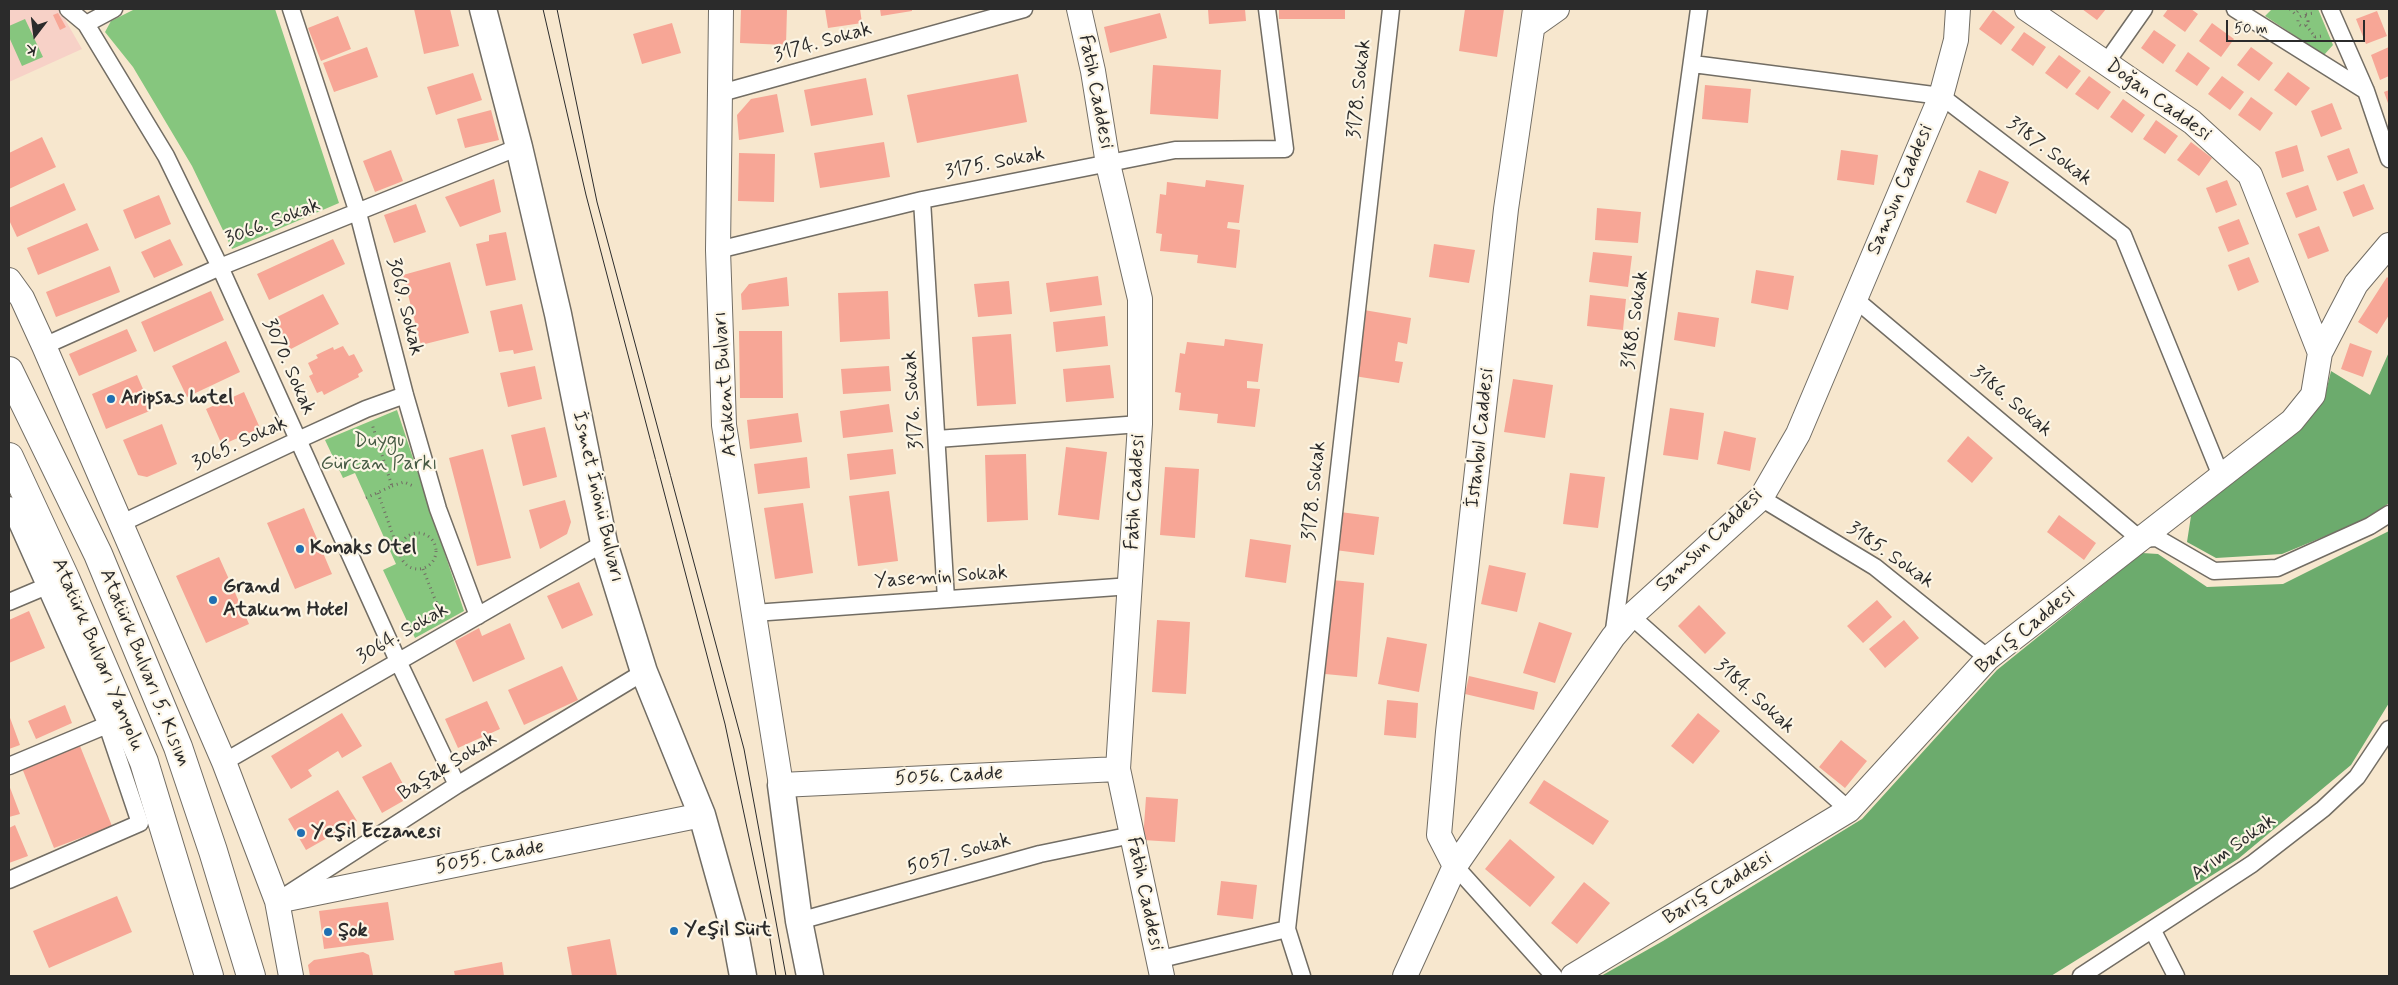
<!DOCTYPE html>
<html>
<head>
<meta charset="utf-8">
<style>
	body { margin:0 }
	#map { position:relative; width:2398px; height:985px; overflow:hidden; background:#f7e7ce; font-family:Mynerve,sans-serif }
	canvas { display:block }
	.frame { position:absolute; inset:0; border:10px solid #2b2b2b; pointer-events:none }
	.north { position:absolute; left:10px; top:10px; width:50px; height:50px; -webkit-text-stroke:4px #fcf5e5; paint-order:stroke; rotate:195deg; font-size:14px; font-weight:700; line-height:20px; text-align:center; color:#2b2b2b }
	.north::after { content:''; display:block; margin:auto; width:18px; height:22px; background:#2b2b2b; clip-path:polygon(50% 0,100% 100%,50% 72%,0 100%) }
	.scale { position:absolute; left:2226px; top:20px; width:139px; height:22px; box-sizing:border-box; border:2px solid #2b2b2b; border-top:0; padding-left:6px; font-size:15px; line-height:18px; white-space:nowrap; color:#2b2b2b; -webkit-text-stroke:4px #fcf5e5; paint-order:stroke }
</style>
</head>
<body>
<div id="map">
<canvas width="2398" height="985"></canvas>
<div class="frame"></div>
<div class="north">K</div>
<div class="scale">50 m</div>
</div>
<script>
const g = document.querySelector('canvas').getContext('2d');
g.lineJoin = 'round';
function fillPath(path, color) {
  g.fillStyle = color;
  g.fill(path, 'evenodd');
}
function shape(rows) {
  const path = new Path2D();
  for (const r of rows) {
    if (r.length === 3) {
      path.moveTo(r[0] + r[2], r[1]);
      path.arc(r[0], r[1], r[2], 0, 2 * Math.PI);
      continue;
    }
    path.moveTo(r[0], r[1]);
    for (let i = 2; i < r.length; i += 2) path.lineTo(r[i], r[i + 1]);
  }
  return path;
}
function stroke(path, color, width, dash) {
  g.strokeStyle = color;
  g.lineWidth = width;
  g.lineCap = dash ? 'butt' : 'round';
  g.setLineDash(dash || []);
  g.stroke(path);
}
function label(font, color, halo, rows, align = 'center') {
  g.font = font + ' Mynerve,sans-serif';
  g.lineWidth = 4.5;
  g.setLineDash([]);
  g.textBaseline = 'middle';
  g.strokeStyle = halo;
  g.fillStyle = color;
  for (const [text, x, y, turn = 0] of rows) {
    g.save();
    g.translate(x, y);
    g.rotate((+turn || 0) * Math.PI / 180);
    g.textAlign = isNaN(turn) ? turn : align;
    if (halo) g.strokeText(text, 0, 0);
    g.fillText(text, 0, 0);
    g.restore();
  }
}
const built = shape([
	[9,9,59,9,82,49,9,82]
]);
const green = shape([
	[135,9,275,9,339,203,232,249,192,166,133,67,105,32,111,21],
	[2272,9,2318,9,2333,45,2324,55,2265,16],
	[25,19,43,57,22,66,9,37,9,26],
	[397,410,464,611,415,638,383,570,396,564,355,473,343,478,325,440]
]);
const forest = shape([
	[2389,352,2389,503,2367,519,2282,554,2216,558,2187,542,2191,516,2296,432,2325,396,2331,371,2370,395],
	[2389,531,2389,703,2351,765,2238,859,2051,976,1601,976,1663,941,1862,819,1997,670,2142,553,2158,554,2207,587,2283,584]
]);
const building = shape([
	[414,9,450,9,459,46,424,54],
	[741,9,787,9,786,45,740,43],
	[825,9,860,9,862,23,828,28],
	[880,9,912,9,912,11,881,16],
	[1208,9,1245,9,1246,21,1209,24],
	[1279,9,1345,9,1345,19,1279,19],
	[1465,9,1504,9,1497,57,1459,51],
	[2082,9,2106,9,2097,20],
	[2168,9,2191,9,2198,14,2185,32,2163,16],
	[1993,10,2015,27,2001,45,1979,29],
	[2377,11,2387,36,2366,44,2356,19],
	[58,13,66,27,60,30,53,15],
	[1160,13,1167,38,1110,53,1104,27],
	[338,16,351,49,321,61,308,28],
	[672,23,681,53,642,64,633,34],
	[2212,23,2234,39,2221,57,2199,41],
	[2154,30,2176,45,2163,64,2141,48],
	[2024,32,2046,47,2033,66,2011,50],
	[367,47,378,77,334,92,323,63],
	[2251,47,2273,63,2259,81,2237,65],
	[2389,47,2389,76,2380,80,2371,55],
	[2188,52,2210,68,2197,86,2175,71],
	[2059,55,2081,71,2067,89,2045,73],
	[1153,65,1221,70,1218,119,1150,114],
	[2288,72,2310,88,2296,106,2274,90],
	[473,73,482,100,436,115,427,87],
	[1018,74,1027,122,917,143,907,95],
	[2089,76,2111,92,2098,110,2075,94],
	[2222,76,2244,92,2230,110,2208,94],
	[866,78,873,115,811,126,804,90],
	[1705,85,1751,89,1748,123,1702,119],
	[2389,90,2389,106,2384,92],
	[777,94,784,132,739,140,737,115,751,99],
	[2251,97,2273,113,2260,131,2238,115],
	[2123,99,2145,115,2132,133,2110,117],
	[2332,103,2342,129,2321,137,2311,111],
	[491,110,499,140,465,148,457,119],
	[2156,120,2178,136,2165,154,2143,139],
	[42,137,56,167,9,189,9,153],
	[884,142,890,177,820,188,814,153],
	[2191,142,2212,158,2199,176,2177,160],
	[2297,145,2304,171,2282,178,2275,152],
	[2349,148,2358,173,2337,181,2327,156],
	[391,150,403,181,375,192,363,161],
	[1841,150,1878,155,1874,185,1837,180],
	[739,153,775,154,774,202,738,201],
	[1979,170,2009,182,1996,214,1966,202],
	[494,179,501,212,460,227,445,197],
	[1206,180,1244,185,1239,223,1228,222,1227,228,1240,230,1236,268,1197,263,1198,255,1160,251,1162,234,1156,233,1160,194,1166,195,1167,182,1205,187],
	[2227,180,2237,205,2216,213,2206,188],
	[64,183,76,210,17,237,9,220,9,208],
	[2364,184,2374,209,2353,217,2343,192],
	[2308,185,2317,210,2296,218,2286,193],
	[159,195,171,224,135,239,123,210],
	[416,204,426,232,394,243,384,215],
	[1597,208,1641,212,1638,243,1595,240],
	[2239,219,2249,244,2228,252,2218,227],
	[87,223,99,250,38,275,27,248],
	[2319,226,2329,251,2308,259,2298,234],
	[506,232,516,280,486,286,476,244,489,241,489,235],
	[170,239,183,265,154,278,141,252],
	[333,239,345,264,269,300,257,274],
	[1434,244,1475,250,1469,283,1429,277],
	[1593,252,1632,256,1628,287,1589,282],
	[2249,257,2259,282,2238,291,2228,265],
	[450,262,469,333,421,345,403,275],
	[110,266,120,292,56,317,46,292],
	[1756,270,1794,276,1788,310,1751,303],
	[1098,276,1102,305,1050,312,1046,283],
	[787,277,789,306,742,310,741,294,749,284],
	[2387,277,2389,279,2389,315,2377,334,2358,322],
	[1009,281,1012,314,978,317,974,284],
	[211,291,224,320,154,352,141,322],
	[888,291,890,339,840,342,838,293],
	[323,294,339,324,289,350,273,319],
	[1590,295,1626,299,1623,330,1587,326],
	[522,304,533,350,514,354,513,350,499,352,490,311],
	[1364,310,1411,318,1407,344,1398,342,1395,361,1403,362,1399,383,1354,376],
	[1678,312,1719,318,1715,347,1674,340],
	[1105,316,1108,346,1056,352,1053,322],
	[127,329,137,351,79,376,69,354],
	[739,331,782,331,783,398,740,398],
	[1011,334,1016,404,977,406,972,337],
	[1225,339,1263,344,1258,382,1247,381,1247,388,1260,389,1255,427,1217,423,1218,414,1179,410,1181,393,1175,392,1180,353,1185,354,1187,342,1224,346],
	[226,341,240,372,187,397,172,366],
	[2350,343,2372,351,2363,377,2341,369],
	[343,346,349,356,354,354,363,371,358,374,359,377,324,395,322,391,317,393,309,376,313,374,308,363,318,358,316,355,333,347,334,350],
	[1110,365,1114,398,1066,402,1063,369],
	[535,366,542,399,508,407,500,373],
	[889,366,891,391,843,394,841,369],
	[137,375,152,410,106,429,92,394],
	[1513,379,1553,385,1545,438,1504,432],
	[244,392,260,428,222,445,206,409],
	[889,404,893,432,843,438,840,411],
	[1670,408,1704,413,1698,460,1663,455],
	[798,413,802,442,750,449,747,420],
	[162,424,177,464,147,477,138,475,123,440],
	[545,427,557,477,523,486,511,435],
	[1724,431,1756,438,1750,471,1717,464],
	[1968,436,1993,458,1972,483,1947,461],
	[1066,447,1107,452,1099,520,1058,515],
	[483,449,511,558,477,566,449,458],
	[893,449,896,474,850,480,847,454],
	[1026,454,1028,520,987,522,985,455],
	[807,457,810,488,758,494,754,464],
	[1165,467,1199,469,1195,538,1160,535],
	[1570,473,1605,477,1598,528,1563,524],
	[889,491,898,561,858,566,849,496],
	[565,500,571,522,567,534,540,549,529,510],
	[803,503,813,573,775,579,764,508],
	[304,508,332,574,295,589,267,523],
	[1340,512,1379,517,1374,555,1335,550],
	[2059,515,2096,543,2084,560,2047,532],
	[1250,539,1291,545,1286,583,1245,577],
	[219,557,249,624,206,643,176,576],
	[1489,565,1526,573,1517,612,1481,604],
	[1332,580,1364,583,1357,677,1325,674],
	[579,582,593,615,562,629,547,596],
	[1877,600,1892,617,1863,643,1847,626],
	[1699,605,1726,633,1705,654,1678,626],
	[29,611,45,648,9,663,9,620],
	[1157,620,1190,622,1186,694,1152,692],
	[1904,620,1919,638,1885,668,1869,649],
	[1539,622,1572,633,1555,683,1523,673],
	[510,623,525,659,473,682,455,641,479,628,482,636],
	[1387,637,1427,644,1419,692,1378,684],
	[562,666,578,700,524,725,508,690],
	[1469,676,1538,692,1534,710,1465,694],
	[1387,700,1418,703,1416,738,1384,735],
	[487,701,500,729,458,748,445,719],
	[65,705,72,723,36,739,28,721],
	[342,713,362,746,342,758,338,751,308,770,312,776,291,789,271,756],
	[1698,713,1720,731,1693,764,1671,746],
	[9,715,20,745,9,749],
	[1841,740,1867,761,1845,788,1819,767],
	[80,746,112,826,54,848,22,768],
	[391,762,410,797,382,813,362,777],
	[1544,780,1609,821,1593,845,1529,803],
	[9,785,20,814,9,817],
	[338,790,357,821,306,850,288,819],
	[1146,797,1178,799,1175,842,1143,840],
	[15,825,28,856,9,863,9,828],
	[1510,839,1555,877,1530,907,1485,869],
	[1221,881,1257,885,1253,919,1217,915],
	[1584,882,1610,903,1577,944,1551,923],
	[117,896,132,932,49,968,33,931],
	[388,902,394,940,324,949,319,911],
	[610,939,617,976,572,976,567,947],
	[363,952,369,955,373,975,310,976,308,965,314,960],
	[502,962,504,976,455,976,454,971]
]);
const path = shape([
	[2290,9,2295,14,2300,9],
	[2305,9,2306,14,2314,13],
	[2303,21,5],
	[2306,25,2315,37,2314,39],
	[2315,37,2322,36],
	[392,486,404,482,413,486],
	[378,493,399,552],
	[366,498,392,486,372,424],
	[418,551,18],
	[386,543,395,540],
	[423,569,442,617]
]);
const street = shape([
	[68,9,86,24,166,156,220,267,398,661,457,785],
	[291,9,358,213,405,395,438,509,478,616],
	[2235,9,2366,91],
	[2330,9,2366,91,2389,159],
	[86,24,114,9],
	[2106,63,2144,9],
	[1693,64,1941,96,2123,235,2221,476],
	[721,93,1024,9],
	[922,200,946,599],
	[718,250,922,200,1175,150,1285,149,1267,9],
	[1855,299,2140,539,2157,538,2214,571,2277,568,2370,526,2389,514],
	[44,346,220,267,519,147],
	[937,439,1140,424],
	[1761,498,1875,567,1988,658],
	[9,505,107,725,140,823,9,880],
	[122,523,298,440,366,409,405,395],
	[9,602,54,583],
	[754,613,1131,586],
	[1631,616,1849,810],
	[1613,637,1699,9],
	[224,762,604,543],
	[9,766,107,725],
	[1455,866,1554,976],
	[285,896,457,785,644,672],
	[799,921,1040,854,1132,835],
	[2153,931,2176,976],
	[1157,960,1287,929],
	[1302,976,1287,929,1391,9],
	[2081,976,2252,864,2323,809,2357,777,2389,729]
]);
const secondary = shape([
	[721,9,718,250,724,425,781,785,1118,769],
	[1079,9,1093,71,1108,164,1140,299,1140,424,1118,769,1162,976],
	[2027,9,2192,122,2250,175,2320,353],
	[1533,26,1557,9],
	[9,280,22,298,44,346,224,762,277,901,291,976],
	[1455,866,1439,835,1448,732,1506,209,1535,9],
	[277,901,702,815],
	[1405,976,1455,866,1613,637,1631,616,1761,498,1798,434,1941,96,1956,40,1958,9],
	[1573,976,1849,810,1988,658,2292,421,2313,395,2320,353,2356,284,2389,245]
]);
const primary = shape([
	[483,9,519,147,558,314,604,543,644,672,702,815,735,933,743,976],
	[781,785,799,921,810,976]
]);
const highway = shape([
	[9,371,98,554,178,747,213,851,251,976],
	[9,457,65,578,144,762,209,976]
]);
const tram = shape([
	[543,9,586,195,725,724,768,927,776,976],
	[557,9,597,202,744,749,786,976]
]);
const markers = [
	[111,399,5,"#1f6fb2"],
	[300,549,5,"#1f6fb2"],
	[213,600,5,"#1f6fb2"],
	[301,833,5,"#1f6fb2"],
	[674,931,5,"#1f6fb2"],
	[328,932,5,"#1f6fb2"]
];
const streetNames = [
	["3174. Sokak",823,43,-16],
	["3178. Sokak",1360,89,-84],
	["Fatih Caddesi",1095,92,79],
	["Doğan Caddesi",2158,101,36],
	["3187. Sokak",2049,152,37],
	["3175. Sokak",995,164,-11],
	["Samsun Caddesi",1901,190,-67],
	["3066. Sokak",273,223,-21],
	["3069. Sokak",404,307,76],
	["3188. Sokak",1636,320,-82],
	["3070. Sokak",288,367,66],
	["Atakent Bulvarı",726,384,-94],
	["3176. Sokak",914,400,-94],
	["3186. Sokak",2011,402,40],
	["İstanbul Caddesi",1481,438,-84],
	["3065. Sokak",240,444,-25],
	["3178. Sokak",1315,491,-84],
	["Fatih Caddesi",1136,492,-87],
	["İsmet İnönü Bulvarı",597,497,77],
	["Samsun Caddesi",1710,541,-44],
	["3185. Sokak",1890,556,35],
	["Yasemin Sokak",941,578,-4],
	["Barış Caddesi",2026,631,-40],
	["3064. Sokak",403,634,-30],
	["Atatürk Bulvarı Yanyolu",97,655,67],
	["Atatürk Bulvarı 5. Kısım",144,668,68],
	["3184. Sokak",1754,697,42],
	["Başak Sokak",448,767,-32],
	["5056. Cadde",949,777,-3],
	["Arım Sokak",2234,848,-36],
	["5057. Sokak",959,855,-16],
	["5055. Cadde",490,858,-11],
	["Barış Caddesi",1718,889,-31],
	["Fatih Caddesi",1144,894,78]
];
const poiNames = [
	["Aripsas hotel",121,399],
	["Konaks Otel",310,549],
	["Grand",223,588],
	["Atakum Hotel",223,611],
	["Yeşil Eczanesi",311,833],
	["Yeşil Süit",684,931],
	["Şok",338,932]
];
const parkNames = [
	["Duygu",379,442],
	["Gürcan Parkı",379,465]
];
fillPath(built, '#f7d1c7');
fillPath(green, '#86c67e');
fillPath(forest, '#6cab6d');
fillPath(building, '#f7a696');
stroke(street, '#726d64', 19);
stroke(secondary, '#726d64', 26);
stroke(primary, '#726d64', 29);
stroke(highway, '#726d64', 30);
stroke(path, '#726d64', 3, [1, 4]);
stroke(street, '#fff', 16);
stroke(secondary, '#fff', 24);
stroke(primary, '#fff', 26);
stroke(highway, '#fff', 28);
stroke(tram, '#2b2b2b', 1);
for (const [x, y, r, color] of markers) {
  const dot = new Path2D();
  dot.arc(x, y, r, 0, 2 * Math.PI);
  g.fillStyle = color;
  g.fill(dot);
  stroke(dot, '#fcf5e5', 2);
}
label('20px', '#2b2b2b', '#fcf5e5', streetNames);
label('bold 20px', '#2b2b2b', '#fcf5e5', poiNames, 'left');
label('20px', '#465a44', '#fcf5e5', parkNames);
</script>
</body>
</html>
